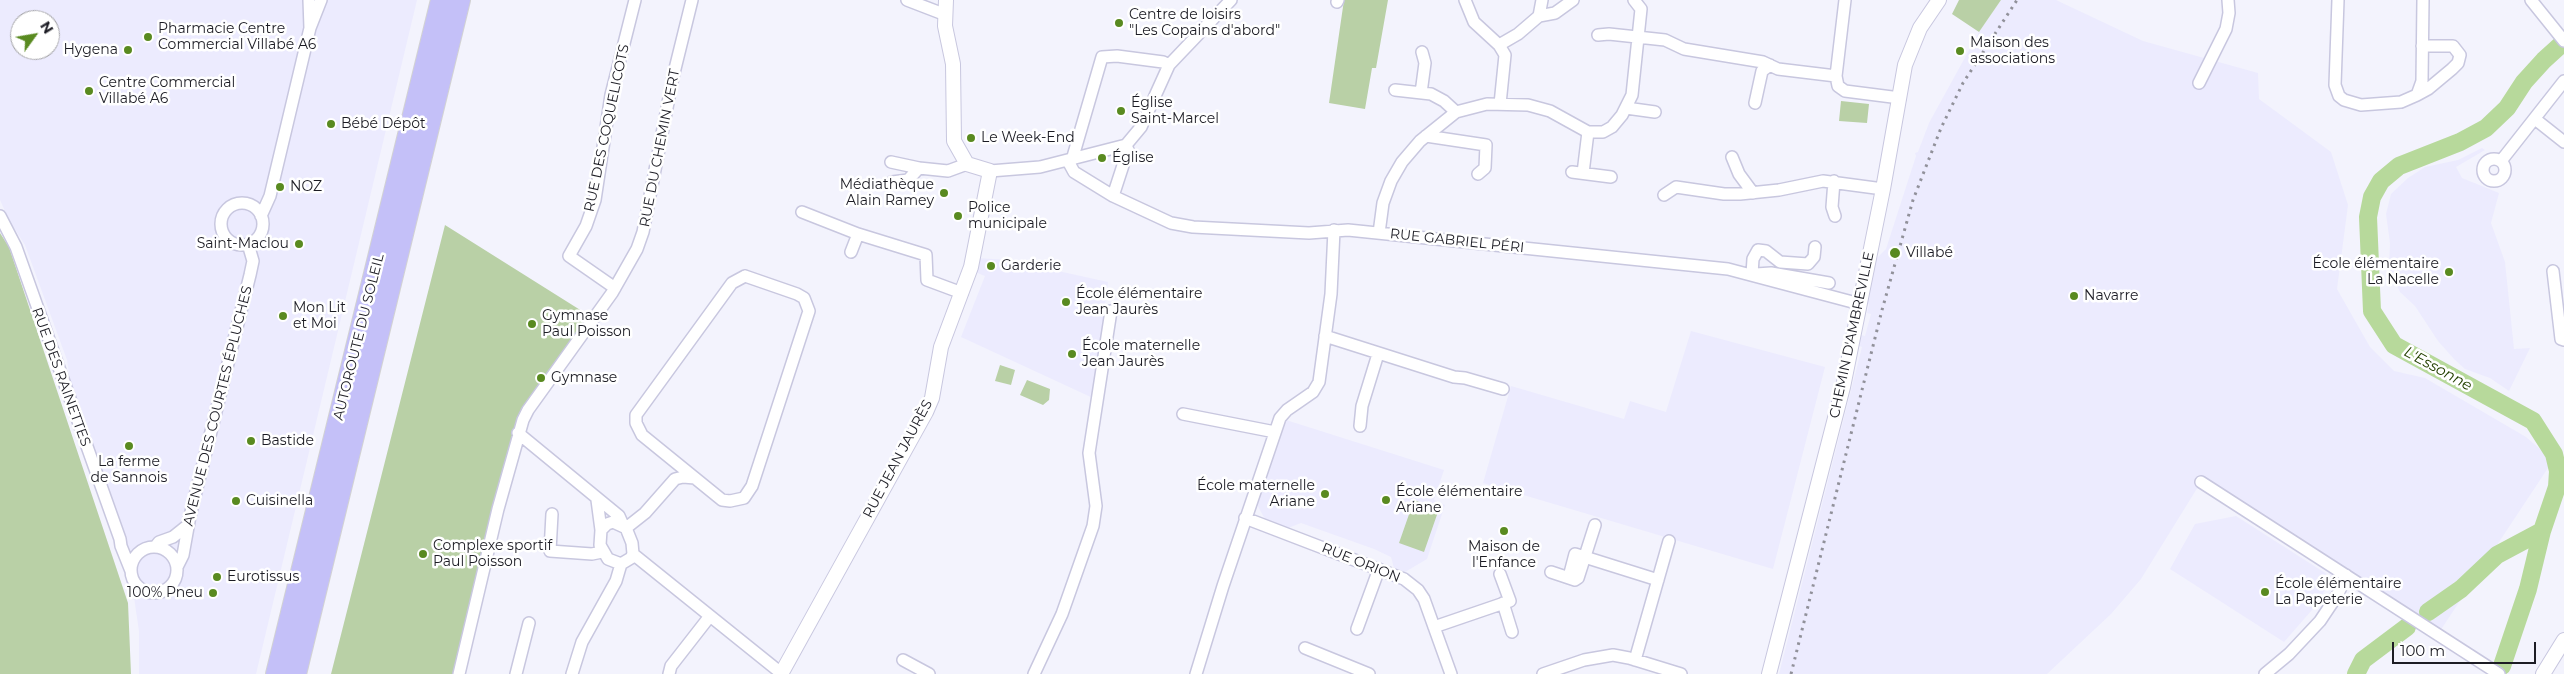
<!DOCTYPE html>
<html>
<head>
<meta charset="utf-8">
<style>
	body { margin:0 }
	#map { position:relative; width:2564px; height:674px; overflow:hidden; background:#f3f3fd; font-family:Montserrat,sans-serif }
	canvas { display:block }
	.north { position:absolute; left:10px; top:10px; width:50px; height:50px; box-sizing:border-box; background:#fff; border:1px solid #a4a4a7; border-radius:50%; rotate:58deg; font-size:14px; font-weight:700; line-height:20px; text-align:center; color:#1c1c24 }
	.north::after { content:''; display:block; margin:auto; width:18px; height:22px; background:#598a20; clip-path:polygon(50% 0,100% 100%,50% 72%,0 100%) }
	.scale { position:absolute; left:2392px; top:642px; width:144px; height:22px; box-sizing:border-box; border:2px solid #1c1c24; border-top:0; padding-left:6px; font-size:15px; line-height:18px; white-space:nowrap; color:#1c1c24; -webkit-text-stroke:4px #fff; paint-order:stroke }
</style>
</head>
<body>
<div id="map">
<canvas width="2564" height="674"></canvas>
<div class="north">N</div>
<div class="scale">100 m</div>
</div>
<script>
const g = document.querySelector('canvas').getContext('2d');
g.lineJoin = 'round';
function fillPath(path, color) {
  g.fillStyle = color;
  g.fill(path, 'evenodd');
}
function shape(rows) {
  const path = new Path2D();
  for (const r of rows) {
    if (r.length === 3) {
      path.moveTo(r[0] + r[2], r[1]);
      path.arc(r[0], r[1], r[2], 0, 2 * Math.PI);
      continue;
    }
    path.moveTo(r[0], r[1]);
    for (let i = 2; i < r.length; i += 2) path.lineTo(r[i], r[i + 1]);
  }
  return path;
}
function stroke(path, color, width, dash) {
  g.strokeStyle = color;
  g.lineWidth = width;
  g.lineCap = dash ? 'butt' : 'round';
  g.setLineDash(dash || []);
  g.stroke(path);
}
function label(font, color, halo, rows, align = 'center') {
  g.font = font + ' Montserrat,sans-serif';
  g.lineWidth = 5;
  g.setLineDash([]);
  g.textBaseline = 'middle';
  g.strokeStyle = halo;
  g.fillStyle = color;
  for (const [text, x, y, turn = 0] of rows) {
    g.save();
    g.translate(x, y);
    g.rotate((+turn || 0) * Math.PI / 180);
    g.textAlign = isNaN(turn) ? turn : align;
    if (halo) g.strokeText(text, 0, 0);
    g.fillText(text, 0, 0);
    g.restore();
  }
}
const built = shape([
	[0,0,417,0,256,674,139,674,139,631,125,537,71,387,67,360,25,245,10,222,0,200],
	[20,20,50,20,50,50,20,50],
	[2001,0,2056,0,2143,41,2258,73,2259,99,2331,152,2348,205,2337,289,2370,347,2394,371,2425,378,2526,437,2547,455,2550,465,2438,634,2201,482,2141,579,2111,614,2047,674,1779,674,1862,347,1857,345,1860,335,1865,336,1871,314,1867,313,1869,305,1867,301,1876,259,1886,249,1916,156,1915,153,1918,152,1929,123,1979,32],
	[2482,148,2485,150,2456,167,2462,178,2499,193,2491,223,2505,262,2514,349,2530,348,2509,391,2490,378,2465,369,2454,359,2438,341,2415,306,2400,292,2389,269,2390,243,2386,214,2391,194,2408,178,2425,167,2458,160],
	[977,258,1008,260,1108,282,1093,398,961,337,985,276,975,272],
	[1691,331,1825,367,1773,569,1483,483,1511,386,1624,419,1630,401,1666,412],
	[1286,420,1444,470,1434,500,1445,505,1427,559,1405,572,1394,568,1391,557,1374,549,1301,523,1288,528,1265,519,1256,503],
	[2236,516,2333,578,2312,610,2284,642,2170,569,2195,524]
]);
const green = shape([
	[1344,0,1388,0,1376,68,1372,68,1365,109,1329,103],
	[1959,0,2001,0,1979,32,1952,14],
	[1841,101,1869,104,1867,123,1839,121],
	[445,225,593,318,526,410,457,674,331,674],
	[0,233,9,247,128,603,131,674,0,674],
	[1000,365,1015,370,1011,385,995,381],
	[1027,380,1050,389,1049,400,1043,405,1020,395],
	[1414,500,1439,509,1424,552,1399,543]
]);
const river = shape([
	[2428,612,2461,589,2497,555,2542,531],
	[2502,666,2528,589,2542,531,2557,487,2558,471,2554,454,2533,421,2394,345,2372,311,2368,217,2372,197,2381,181,2399,166,2460,142,2486,128,2507,108,2524,82,2544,60,2564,42],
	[2356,674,2363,660,2407,627]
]);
const minor = shape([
	[309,0,310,28],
	[907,0,946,15],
	[1465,0,1474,22,1499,45,1518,34,1539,16,1542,0],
	[1845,0,1836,76,1838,86,1845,91,1900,98],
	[2338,0,2335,85,2339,96,2344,100,2361,105,2401,102,2417,95,2422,81,2423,0],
	[2531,0,2564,41],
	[1337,2,1338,0],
	[1539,16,1555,13,1573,0],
	[1598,35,1609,34,1665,40,1684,49,1763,62,1778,69,1836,76],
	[1499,45,1505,55,1500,104],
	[2199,83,2226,29,2229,13,2228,0],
	[1395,90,1431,94,1444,101,1456,112],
	[1421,93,1425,63,1422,52],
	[2417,95,2428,89,2452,69,2458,63,2460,55,2453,46,2422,46],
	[1755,103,1762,71,1770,65],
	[1626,108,1655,112],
	[2535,119,2564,142],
	[1426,136,1486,145,1485,168,1478,174],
	[1732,157,1739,174,1753,193],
	[2494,170,11],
	[1072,160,1102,57,1117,56,1163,62,1169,65],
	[1068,161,1074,172,1113,196,1171,223,1193,227,1309,233,1348,230,1728,269,1860,304],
	[2501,161,2564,81],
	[891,162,919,168],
	[990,171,1040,167,1126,145,1141,127,1169,65,1231,0],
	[1572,172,1611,177],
	[1583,173,1588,132],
	[1834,181,1832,207,1835,216],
	[892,182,908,180,919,168,948,171,967,164],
	[1664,195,1676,187,1724,194,1740,194,1779,190,1823,181,1883,189],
	[1113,196,1128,150,1126,145],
	[242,224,21],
	[802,212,858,234],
	[0,216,16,247,120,539,121,546,131,571],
	[261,216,270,196,310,28,321,0],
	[1379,233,1383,203,1391,181,1402,162,1420,141,1456,112,1487,104,1528,105,1550,111,1588,132,1603,132,1612,127,1622,115,1632,95,1641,9,1634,0],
	[851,252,858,234,926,255,927,280,962,293],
	[2553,271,2561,339,2564,340],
	[1752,274,1753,259,1758,250,1766,251,1780,262,1808,264,1814,257,1815,247],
	[1756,274,1771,273,1829,283],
	[745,276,797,294,804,298,809,311,752,486,744,498,730,501,722,500,642,435,636,423,636,415,732,283,745,276],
	[615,288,569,256,586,226,595,200,611,95,635,0],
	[1325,336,1454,377,1465,378,1503,389],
	[1183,414,1275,432],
	[1360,426,1362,406,1378,354],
	[518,433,619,516,623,525],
	[2201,482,2499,674],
	[597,500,601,530],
	[552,514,550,551,592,554,602,552],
	[1245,518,1404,579,1418,590,1424,599,1451,674],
	[613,522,626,528,632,543,633,554,631,558,621,564,608,559,600,545,601,530,607,524,613,522],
	[626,528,645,513,675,479,683,477,695,478],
	[155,547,159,542,173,537,188,525],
	[154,570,23],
	[633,554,781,673],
	[177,567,183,555,190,516,250,275,253,261,248,244],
	[1551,572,1575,580,1578,578,1595,525],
	[1569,577,1575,554,1658,580],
	[1503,603,1512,632],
	[1434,627,1510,601,1500,574],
	[1357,629,1379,569],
	[1305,648,1369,674],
	[903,660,929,674],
	[1635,660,1669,541],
	[459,674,498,509,523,420,528,410,612,293,637,249,643,232,673,77,692,0],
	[516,674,529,623],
	[572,674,582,642,616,581,621,564],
	[669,674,671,666,710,616],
	[1034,674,1062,614,1093,526,1096,506,1089,453,1111,311],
	[1196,674,1223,586,1280,418,1287,410,1313,392,1319,382,1331,294,1334,230],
	[1543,674,1584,660,1613,655,1629,658,1681,674],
	[2265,674,2289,654,2320,621,2338,594,2346,575]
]);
const tertiary = shape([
	[781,674,926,412,932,398,941,347,971,267,990,171,967,164,954,141,953,64,945,26,946,0],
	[1769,674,1843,387,1883,189,1905,65,1920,28,1939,0],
	[2543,674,2564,640]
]);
const motorway = shape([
	[276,674,441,0],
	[296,674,460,0]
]);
const rail = shape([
	[1791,674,1882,310,1913,200,1941,128,1963,83,2017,0]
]);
const markers = [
	[1119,23,5,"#598a20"],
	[148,37,5,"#598a20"],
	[128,50,5,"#598a20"],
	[1960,51,5,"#598a20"],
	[89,91,5,"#598a20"],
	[1121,111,5,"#598a20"],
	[331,124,5,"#598a20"],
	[971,138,5,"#598a20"],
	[1102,158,5,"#598a20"],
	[280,187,5,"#598a20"],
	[944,193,5,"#598a20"],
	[958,216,5,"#598a20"],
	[299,244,5,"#598a20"],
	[1895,253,6,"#598a20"],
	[991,266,5,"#598a20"],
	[2449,272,5,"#598a20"],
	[2074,296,5,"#598a20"],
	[1066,302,5,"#598a20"],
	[283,316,5,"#598a20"],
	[532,324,5,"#598a20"],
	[1072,354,5,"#598a20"],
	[541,378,5,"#598a20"],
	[251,441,5,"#598a20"],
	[129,446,5,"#598a20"],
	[1325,494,5,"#598a20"],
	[1386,500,5,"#598a20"],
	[236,501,5,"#598a20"],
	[1504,531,5,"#598a20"],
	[423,554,5,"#598a20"],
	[217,577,5,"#598a20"],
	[2265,592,5,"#598a20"],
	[213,593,5,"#598a20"]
];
const poiNames = [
	["Centre de loisirs",1129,15],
	["\"Les Copains d'abord\"",1129,31],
	["Pharmacie Centre",158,29],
	["Commercial Villabé A6",158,45],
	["Maison des",1970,43],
	["associations",1970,59],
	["Hygena",118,50,"right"],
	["Centre Commercial",99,83],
	["Villabé A6",99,99],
	["Église",1131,103],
	["Saint-Marcel",1131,119],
	["Bébé Dépôt",341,124],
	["Le Week-End",981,138],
	["Église",1112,158],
	["Médiathèque",934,185,"right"],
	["Alain Ramey",934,201,"right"],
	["NOZ",290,187],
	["Police",968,208],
	["municipale",968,224],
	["Saint-Maclou",289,244,"right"],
	["Villabé",1906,253],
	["École élémentaire",2439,264,"right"],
	["La Nacelle",2439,280,"right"],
	["Garderie",1001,266],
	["École élémentaire",1076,294],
	["Jean Jaurès",1076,310],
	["Navarre",2084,296],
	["Mon Lit",293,308],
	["et Moi",293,324],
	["Gymnase",542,316],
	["Paul Poisson",542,332],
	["École maternelle",1082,346],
	["Jean Jaurès",1082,362],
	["Gymnase",551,378],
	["Bastide",261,441],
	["La ferme",129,462,"center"],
	["de Sannois",129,478,"center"],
	["École maternelle",1315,486,"right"],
	["Ariane",1315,502,"right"],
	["École élémentaire",1396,492],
	["Ariane",1396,508],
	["Cuisinella",246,501],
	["Complexe sportif",433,546],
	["Paul Poisson",433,562],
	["Maison de",1504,547,"center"],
	["l'Enfance",1504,563,"center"],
	["Eurotissus",227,577],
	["École élémentaire",2275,584],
	["La Papeterie",2275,600],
	["100% Pneu",203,593,"right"]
];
const streetNames = [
	["RUE DES COQUELICOTS",607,128,-78],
	["RUE DU CHEMIN VERT",660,148,-79],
	["RUE GABRIEL PÉRI",1457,241,6],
	["CHEMIN D'AMBREVILLE",1852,335,-78],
	["AUTOROUTE DU SOLEIL",359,337,-76],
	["RUE DES RAINETTES",61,377,70],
	["AVENUE DES COURTES ÉPLUCHES",218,406,-76],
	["RUE JEAN JAURÈS",898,459,-62],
	["RUE ORION",1361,563,22]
];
const waterNames = [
	["L'Essonne",2438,369,29]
];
fillPath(built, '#ecebfe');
fillPath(green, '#b9d0a6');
stroke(river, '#b7d99b', 18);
stroke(minor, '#c8c7df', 14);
stroke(tertiary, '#c8c7df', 16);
stroke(motorway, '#d2d2d3', 22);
stroke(minor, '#fff', 11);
stroke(tertiary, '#fff', 14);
stroke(motorway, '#c4c0f8', 20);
stroke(rail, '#91919a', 3, [2.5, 5]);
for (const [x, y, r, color] of markers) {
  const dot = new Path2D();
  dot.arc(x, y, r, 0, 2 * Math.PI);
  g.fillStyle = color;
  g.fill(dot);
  stroke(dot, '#fff', 2);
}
label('14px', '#1c1c24', '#fff', poiNames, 'left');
label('14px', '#1c1c24', '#fff', streetNames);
label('italic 15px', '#244100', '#fff', waterNames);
</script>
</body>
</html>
